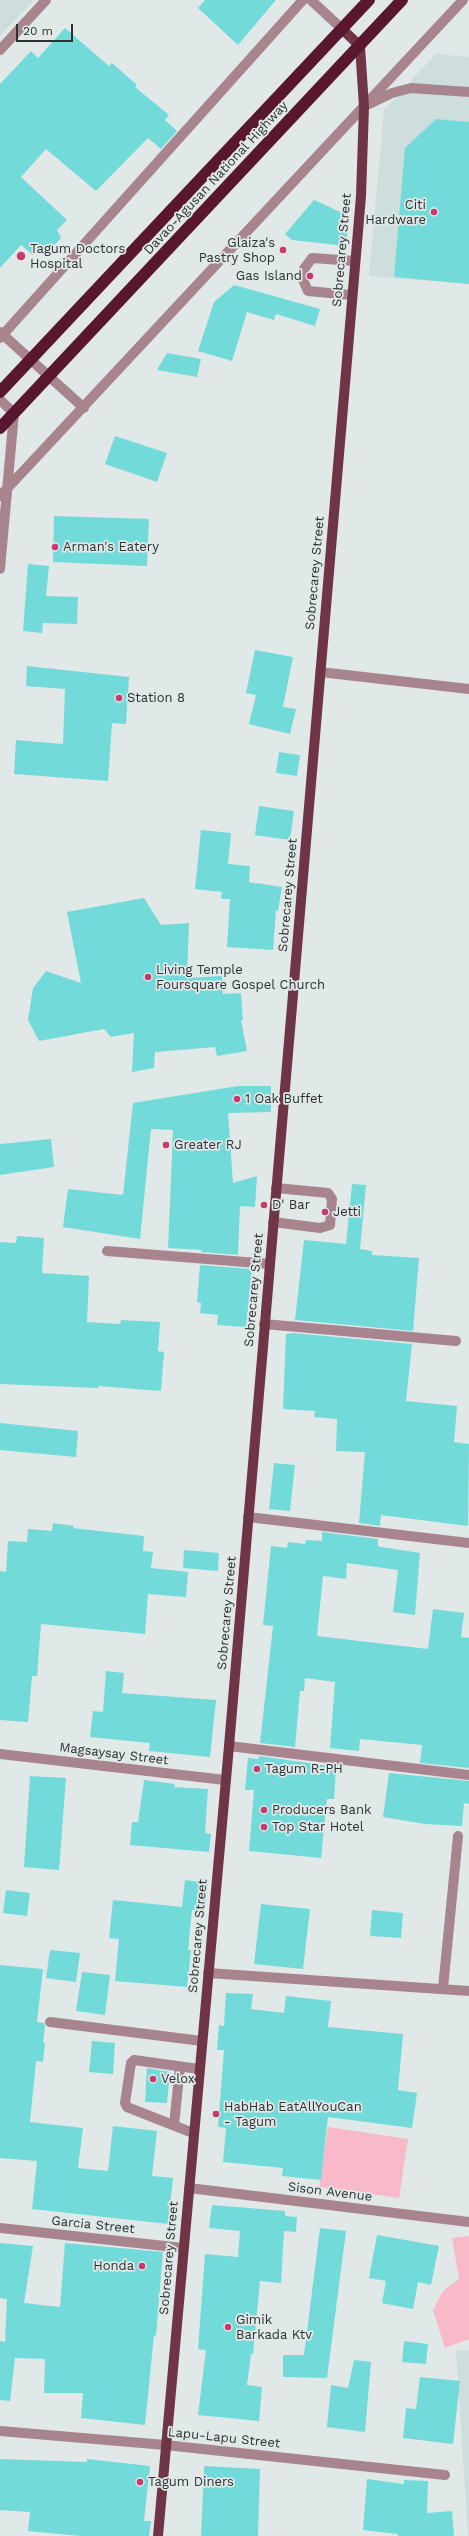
<!DOCTYPE html>
<html>
<head>
<meta charset="utf-8">
<style>
	body { margin:0 }
	#map { position:relative; width:469px; height:2536px; overflow:hidden; background:#e0e8e8; font-family:"Work Sans",sans-serif }
	canvas { display:block }
	.scale { position:absolute; left:16px; top:24px; width:57px; height:18px; box-sizing:border-box; border:2px solid #2d3131; border-top:0; padding-left:5px; font-size:12px; line-height:14px; white-space:nowrap; color:#2d3131; -webkit-text-stroke:3px #e0e8e8; paint-order:stroke }
</style>
</head>
<body>
<div id="map">
<canvas width="469" height="2536"></canvas>
<div class="scale">20 m</div>
</div>
<script>
const g = document.querySelector('canvas').getContext('2d');
g.lineJoin = 'round';
function fillPath(path, color) {
  g.fillStyle = color;
  g.fill(path, 'evenodd');
}
function shape(rows) {
  const path = new Path2D();
  for (const r of rows) {
    path.moveTo(r[0], r[1]);
    for (let i = 2; i < r.length; i += 2) path.lineTo(r[i], r[i + 1]);
  }
  return path;
}
function stroke(path, color, width, dash) {
  g.strokeStyle = color;
  g.lineWidth = width;
  g.lineCap = dash ? 'butt' : 'round';
  g.setLineDash(dash || []);
  g.stroke(path);
}
function label(font, color, halo, rows, align = 'center') {
  g.font = font + ' "Work Sans",sans-serif';
  g.lineWidth = 3.5;
  g.setLineDash([]);
  g.textBaseline = 'middle';
  g.strokeStyle = halo;
  g.fillStyle = color;
  for (const [text, x, y, turn = 0] of rows) {
    g.save();
    g.translate(x, y);
    g.rotate((+turn || 0) * Math.PI / 180);
    g.textAlign = isNaN(turn) ? turn : align;
    if (halo) g.strokeText(text, 0, 0);
    g.fillText(text, 0, 0);
    g.restore();
  }
}
const built = shape([
	[0,0,34,0,0,36],
	[436,54,469,57,469,284,369,276,384,110],
	[456,2351,469,2351,469,2536,468,2536]
]);
const green = shape([
	[328,2127,408,2139,399,2198,319,2187],
	[469,2236,469,2339,445,2348,433,2310,443,2291,459,2279,452,2238]
]);
const building = shape([
	[205,0,276,0,238,45,198,8],
	[65,28,109,66,112,63,137,85,135,87,169,115,165,120,177,131,161,149,148,138,96,191,46,149,21,177,67,220,57,230,61,238,45,255,38,249,33,255,21,245,0,268,0,84,31,51,38,58],
	[436,119,469,122,469,284,394,277,405,148],
	[314,200,349,216,346,246,292,240,285,234],
	[234,285,320,309,315,326,276,314,274,320,247,312,232,361,198,351,214,302],
	[167,353,201,359,197,377,157,370],
	[115,436,167,453,157,482,105,464],
	[54,516,149,519,147,566,53,562],
	[28,564,49,566,46,596,78,597,77,624,43,623,42,633,23,631],
	[255,650,293,657,283,707,296,709,290,734,249,724,256,695,246,693],
	[27,666,129,677,126,724,112,723,108,781,14,774,16,740,63,744,65,689,26,686],
	[279,752,300,755,297,776,276,773],
	[259,806,294,811,290,840,255,835],
	[201,830,231,833,228,864,250,866,249,882,282,887,278,911,276,910,273,950,227,947,230,899,221,899,222,892,195,889],
	[144,898,161,925,189,923,187,978,222,976,223,994,241,993,243,1020,241,1020,247,1051,217,1056,215,1047,155,1052,154,1068,132,1072,134,1033,111,1037,104,1029,39,1041,28,1020,33,988,46,971,81,983,67,912],
	[238,1086,271,1086,271,1112,228,1113,233,1183,257,1176,255,1207,240,1206,238,1255,201,1252,202,1250,168,1248,173,1130,151,1129,140,1239,63,1227,68,1189,123,1195,133,1103],
	[51,1139,54,1167,0,1175,0,1144],
	[352,1184,366,1185,360,1249,372,1251,372,1255,419,1258,413,1331,295,1320,304,1240,346,1244],
	[17,1236,44,1238,42,1273,89,1276,87,1322,120,1324,121,1320,160,1322,158,1351,164,1352,161,1391,98,1386,98,1388,0,1384,0,1242,16,1243],
	[200,1265,252,1269,246,1327,217,1325,218,1315,200,1313,201,1303,197,1302],
	[293,1333,412,1344,406,1401,457,1406,454,1442,469,1444,468,1526,381,1515,380,1526,359,1523,365,1452,336,1451,337,1419,314,1417,315,1411,283,1409,286,1334],
	[0,1423,78,1431,76,1457,0,1450],
	[274,1463,295,1465,290,1511,269,1509],
	[53,1523,74,1526,73,1528,144,1536,143,1551,153,1552,151,1568,188,1572,186,1597,148,1594,145,1634,41,1624,37,1676,32,1676,28,1722,0,1720,0,1571,6,1572,8,1541,27,1542,28,1529,52,1531],
	[322,1532,378,1539,378,1546,381,1547,420,1553,415,1615,393,1612,398,1570,347,1563,346,1579,323,1576,317,1636,428,1649,433,1609,464,1613,461,1637,469,1638,469,1768,420,1763,422,1745,360,1739,359,1751,330,1748,335,1682,305,1678,304,1691,300,1691,295,1747,260,1743,273,1626,263,1625,271,1546,287,1548,288,1542,305,1544,306,1540,322,1541],
	[184,1550,219,1553,218,1571,183,1568],
	[106,1671,124,1673,122,1693,216,1700,210,1757,149,1751,150,1743,90,1737,93,1711,103,1712],
	[259,1756,336,1767,334,1799,327,1799,321,1858,249,1851,254,1790,245,1790,248,1758,259,1759],
	[389,1773,469,1781,469,1804,464,1803,462,1826,425,1824,383,1817],
	[30,1776,66,1778,59,1870,24,1867],
	[144,1780,175,1784,174,1787,208,1789,205,1833,211,1834,209,1852,130,1845,132,1822,138,1822],
	[185,1880,208,1883,204,1911,192,1910,188,1950,191,1950,187,1987,115,1981,119,1939,109,1938,113,1900,182,1907],
	[6,1890,30,1893,27,1916,3,1913],
	[261,1904,310,1909,303,1969,254,1964],
	[372,1910,403,1913,401,1938,370,1936],
	[50,1950,80,1953,76,1982,46,1978],
	[0,1965,43,1969,37,2022,44,2023,45,2026,43,2042,45,2043,43,2062,36,2061,30,2122,83,2128,78,2168,108,2171,113,2126,157,2131,152,2176,173,2178,168,2224,32,2209,37,2161,0,2158],
	[82,1972,110,1975,105,2015,76,2011],
	[226,1993,253,1994,251,2009,284,2013,286,1996,331,2001,328,2027,403,2034,398,2090,417,2093,412,2128,328,2117,321,2180,282,2176,283,2168,223,2162,226,2128,218,2127,224,2050,217,2050,219,2025,224,2026],
	[92,2041,115,2043,113,2074,89,2072],
	[147,2068,170,2072,167,2103,145,2102],
	[212,2205,285,2211,285,2216,297,2217,296,2232,284,2231,281,2283,260,2281,253,2354,251,2354,247,2385,262,2387,259,2421,198,2415,206,2350,198,2349,205,2254,238,2257,240,2231,209,2228],
	[320,2228,346,2231,327,2378,283,2377,283,2355,304,2355],
	[377,2235,439,2246,431,2285,418,2282,413,2309,382,2303,386,2281,369,2278],
	[0,2243,33,2246,24,2303,60,2307,65,2243,163,2252,156,2336,154,2335,145,2425,81,2418,83,2393,44,2393,45,2359,15,2358,10,2401,0,2400,0,2341,5,2342,7,2299,0,2298],
	[404,2341,428,2344,426,2364,402,2362],
	[354,2360,371,2362,365,2432,327,2427,331,2385,348,2388],
	[420,2377,460,2381,453,2444,403,2438,406,2408,416,2409],
	[0,2459,87,2462,87,2459,150,2466,144,2521,151,2521,149,2536,81,2536,28,2531,30,2512,0,2510],
	[204,2466,260,2469,258,2536,201,2536],
	[367,2479,404,2484,404,2480,428,2481,427,2513,452,2511,454,2536,398,2536,398,2534,363,2530]
]);
const minor = shape([
	[311,0,342,29],
	[0,50,46,0],
	[369,104,392,93,411,88,469,92],
	[351,295,308,291,303,280,304,269,312,258,355,261],
	[0,332,84,408],
	[0,338,303,0],
	[0,400,14,413,0,569],
	[0,496,463,0],
	[320,672,469,689],
	[273,1222,320,1228,330,1225,332,1199,328,1193,276,1188],
	[107,1251,270,1264],
	[264,1324,456,1341],
	[248,1517,469,1543],
	[229,1746,469,1775],
	[0,1754,225,1780],
	[208,1973,469,1991],
	[443,1988,458,1836],
	[50,2022,202,2041],
	[174,2125,180,2067],
	[193,2133,127,2107,125,2103,131,2063,134,2060,199,2069],
	[189,2188,469,2222],
	[0,2228,183,2248],
	[0,2431,165,2445,445,2475]
]);
const major = shape([
	[158,2536,229,1746,361,196,364,107,360,46,342,29]
]);
const highway = shape([
	[0,392,369,0],
	[0,428,402,0]
]);
const markers = [
	[434,212,4,"#c63a6d"],
	[283,250,4,"#c63a6d"],
	[21,256,5,"#c63a6d"],
	[310,276,4,"#c63a6d"],
	[55,547,4,"#c63a6d"],
	[119,698,4,"#c63a6d"],
	[148,977,4,"#c63a6d"],
	[237,1099,4,"#c63a6d"],
	[166,1145,4,"#c63a6d"],
	[264,1205,4,"#c63a6d"],
	[325,1212,4,"#c63a6d"],
	[257,1769,4,"#c63a6d"],
	[264,1810,4,"#c63a6d"],
	[264,1827,4,"#c63a6d"],
	[153,2079,4,"#c63a6d"],
	[216,2114,4,"#c63a6d"],
	[142,2266,4,"#c63a6d"],
	[228,2327,4,"#c63a6d"],
	[140,2482,4,"#c63a6d"]
];
const streetNames = [
	["Davao-Agusan National Highway",216,178,-47],
	["Sobrecarey Street",342,250,-85],
	["Sobrecarey Street",315,573,-85],
	["Sobrecarey Street",288,895,-85],
	["Sobrecarey Street",254,1290,-85],
	["Sobrecarey Street",227,1613,-85],
	["Magsaysay Street",114,1754,7],
	["Sobrecarey Street",198,1936,-85],
	["Sison Avenue",330,2192,7],
	["Garcia Street",93,2225,6],
	["Sobrecarey Street",169,2258,-85],
	["Lapu-Lapu Street",224,2438,6]
];
const poiNames = [
	["Citi",426,205,"right"],
	["Hardware",426,220,"right"],
	["Glaiza's",275,243,"right"],
	["Pastry Shop",275,258,"right"],
	["Tagum Doctors",30,249],
	["Hospital",30,264],
	["Gas Island",302,276,"right"],
	["Arman's Eatery",63,547],
	["Station 8",127,698],
	["Living Temple",156,970],
	["Foursquare Gospel Church",156,985],
	["1 Oak Buffet",245,1099],
	["Greater RJ",174,1145],
	["D' Bar",272,1205],
	["Jetti",333,1212],
	["Tagum R-PH",265,1769],
	["Producers Bank",272,1810],
	["Top Star Hotel",272,1827],
	["Velox",161,2079],
	["HabHab EatAllYouCan",224,2107],
	["- Tagum",224,2122],
	["Honda",134,2266,"right"],
	["Gimik",236,2320],
	["Barkada Ktv",236,2335],
	["Tagum Diners",148,2482]
];
fillPath(built, '#cddedd');
fillPath(green, '#f8b9c9');
fillPath(building, '#72dbda');
stroke(minor, '#a8858e', 10);
stroke(major, '#6f3547', 10);
stroke(highway, '#58172e', 12);
for (const [x, y, r, color] of markers) {
  const dot = new Path2D();
  dot.arc(x, y, r, 0, 2 * Math.PI);
  g.fillStyle = color;
  g.fill(dot);
  stroke(dot, '#e0e8e8', 1.5);
}
label('13px', '#2d3131', '#e0e8e8', streetNames);
label('13px', '#2d3131', '#e0e8e8', poiNames, 'left');
</script>
</body>
</html>
